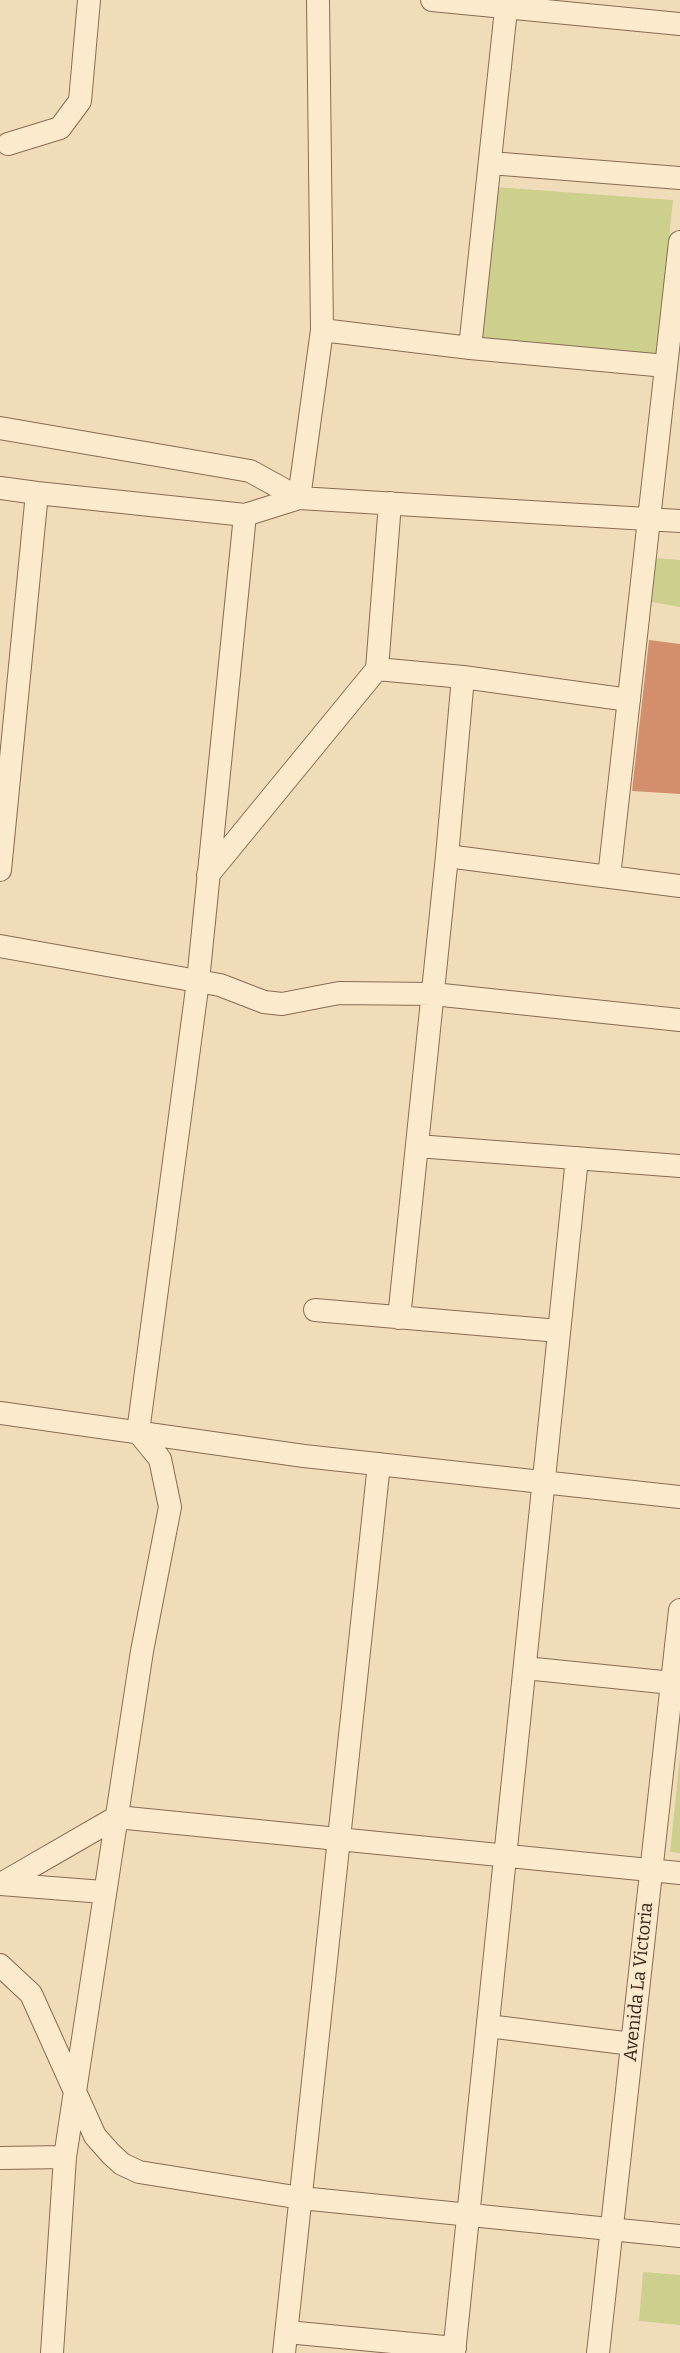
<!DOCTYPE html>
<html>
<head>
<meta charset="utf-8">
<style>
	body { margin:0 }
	canvas { display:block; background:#f1dcba }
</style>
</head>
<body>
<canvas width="680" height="2353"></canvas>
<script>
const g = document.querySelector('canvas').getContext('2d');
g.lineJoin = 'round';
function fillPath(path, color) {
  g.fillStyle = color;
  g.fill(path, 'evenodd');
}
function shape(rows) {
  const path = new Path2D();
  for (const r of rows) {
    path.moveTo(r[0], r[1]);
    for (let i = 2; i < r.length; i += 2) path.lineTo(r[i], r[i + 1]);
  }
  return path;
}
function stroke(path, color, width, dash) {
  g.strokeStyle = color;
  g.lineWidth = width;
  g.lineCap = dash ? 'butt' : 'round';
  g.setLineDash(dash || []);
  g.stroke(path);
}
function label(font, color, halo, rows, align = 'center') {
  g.font = font + ' Bitter,serif';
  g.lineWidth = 4;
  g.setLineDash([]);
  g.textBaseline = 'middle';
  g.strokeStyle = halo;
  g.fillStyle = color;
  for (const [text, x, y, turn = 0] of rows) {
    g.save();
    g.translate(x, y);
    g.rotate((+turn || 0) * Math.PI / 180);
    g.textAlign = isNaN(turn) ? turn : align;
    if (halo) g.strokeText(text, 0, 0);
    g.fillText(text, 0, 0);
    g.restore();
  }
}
const green = shape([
	[495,187,673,200,657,356,478,341],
	[656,558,680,560,680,607,652,602],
	[680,1757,680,1853,670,1852],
	[643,2272,680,2275,680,2325,639,2321]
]);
const building = shape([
	[649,640,680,644,680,794,632,791]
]);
const minor = shape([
	[432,0,680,24],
	[8,144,60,128,80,101,89,0],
	[490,163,680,178],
	[322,330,470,348,666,366],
	[470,348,507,0],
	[0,428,250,471,299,498],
	[0,488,37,493,245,515,299,498,680,521],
	[299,498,322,330,318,0],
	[377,669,463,677,629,700],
	[447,856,680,886],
	[0,870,37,493],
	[208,875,377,669,390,503],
	[609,877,680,242],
	[0,946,220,985,264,1002,282,1004,339,993,433,994,680,1020],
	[417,1146,680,1166],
	[315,1310,559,1331],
	[399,1318,447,856,463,677],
	[0,1413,304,1456,680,1497],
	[525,1668,672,1683],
	[0,1884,103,1892],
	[1,1884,117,1817,680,1873],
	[0,1965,31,1994,95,2136,111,2154,122,2164,139,2172,301,2198,680,2236],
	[488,2026,632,2044],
	[0,2158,65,2157],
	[287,2332,455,2348],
	[52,2353,65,2157,142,1651,170,1507,160,1459,138,1432,198,981,245,515],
	[284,2353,379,1464],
	[454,2353,577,1158],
	[598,2353,680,1610]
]);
const streetNames = [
	["Avenida La Victoria",639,1982,-84]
];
fillPath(green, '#cdd08d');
fillPath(building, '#d38f6c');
stroke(minor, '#896b53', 24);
stroke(minor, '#fceacd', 22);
label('18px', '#372519', '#f8e7ca', streetNames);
</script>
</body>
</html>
